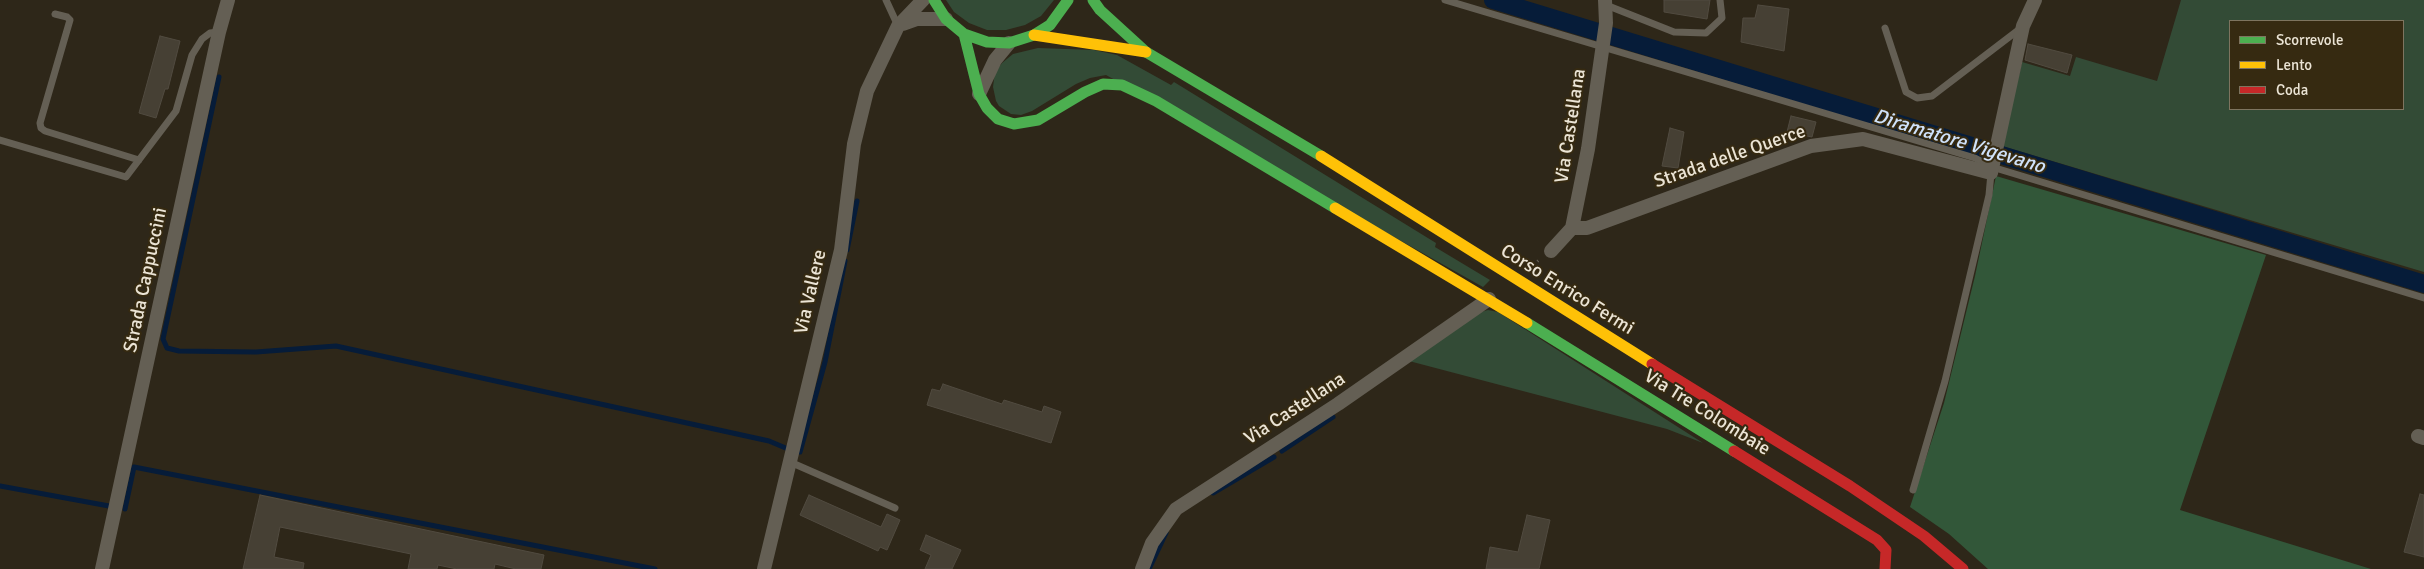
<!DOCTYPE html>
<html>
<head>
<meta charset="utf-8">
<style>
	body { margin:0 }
	#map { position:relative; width:2424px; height:569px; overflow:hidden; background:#2e2719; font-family:Signika,sans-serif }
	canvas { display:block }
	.legend { position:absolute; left:2229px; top:20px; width:175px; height:90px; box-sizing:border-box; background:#362a11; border:1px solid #7e745f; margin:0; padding:6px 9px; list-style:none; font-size:15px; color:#ebe4d5 }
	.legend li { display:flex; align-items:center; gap:10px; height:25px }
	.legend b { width:25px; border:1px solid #7e745f }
</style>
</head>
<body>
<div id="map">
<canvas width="2424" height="569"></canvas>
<ul class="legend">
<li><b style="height:6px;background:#4caf50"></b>Scorrevole</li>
<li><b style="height:6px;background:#ffc107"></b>Lento</li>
<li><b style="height:6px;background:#c62828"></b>Coda</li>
</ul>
</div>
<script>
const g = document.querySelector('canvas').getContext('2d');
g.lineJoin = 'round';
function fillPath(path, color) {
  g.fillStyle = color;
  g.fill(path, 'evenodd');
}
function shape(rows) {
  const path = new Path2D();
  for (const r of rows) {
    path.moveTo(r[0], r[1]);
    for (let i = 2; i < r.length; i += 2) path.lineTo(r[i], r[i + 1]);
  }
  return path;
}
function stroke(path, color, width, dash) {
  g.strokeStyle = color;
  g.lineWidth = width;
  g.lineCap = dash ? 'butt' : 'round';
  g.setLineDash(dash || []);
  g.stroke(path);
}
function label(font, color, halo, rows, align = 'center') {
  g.font = font + ' Signika,sans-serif';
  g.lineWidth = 4;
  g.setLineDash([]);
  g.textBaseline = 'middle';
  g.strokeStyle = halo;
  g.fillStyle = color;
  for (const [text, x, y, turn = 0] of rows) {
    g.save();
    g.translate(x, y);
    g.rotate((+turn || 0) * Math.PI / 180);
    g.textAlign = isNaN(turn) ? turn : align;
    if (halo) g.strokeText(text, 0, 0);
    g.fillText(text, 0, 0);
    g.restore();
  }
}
const green = shape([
	[946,0,1054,0,1041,16,1025,25,1006,30,987,30,969,23,954,12],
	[2181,0,2424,0,2424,272,2002,146,2022,62,2070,76,2076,57,2157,81],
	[2230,21,2403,21,2403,109,2230,109],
	[1038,48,1094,50,1117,55,1171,85,1174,82,1436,243,1435,247,1490,280,1483,287,1106,75,1090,78,1076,84,1032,111,1021,115,1011,114,999,106,996,101,993,87,995,72,1002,63,1013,54],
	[1488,310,1498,312,1703,443,1667,429,1409,361,1481,312]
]);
const forest = shape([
	[1996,176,2266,255,2180,510,2371,569,1988,569,1949,534,1910,507,1944,403,1975,276]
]);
const stream = shape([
	[219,77,163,339,167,348,179,351,256,352,336,346,769,441,788,449],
	[847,250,857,201],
	[1282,451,1333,417],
	[800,452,825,362,845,261],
	[0,486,109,506],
	[1213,493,1274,457],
	[125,509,134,467,655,569],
	[1149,569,1166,533]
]);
const canal = shape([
	[1493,0,2424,284]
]);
const building = shape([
	[1664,0,1710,0,1707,19,1664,12,1664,0],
	[1758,5,1789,9,1784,51,1741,42,1743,18,1755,18,1758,5],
	[160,36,180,41,168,89,165,89,156,118,139,113,160,36],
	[2028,44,2072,55,2067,73,2025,60,2028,44],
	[1791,116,1816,122,1812,137,1787,132,1791,116],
	[1670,128,1684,132,1678,168,1662,166,1670,128],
	[943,384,1002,404,1004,400,1042,412,1044,406,1061,412,1051,443,927,405,932,389,940,391,943,384],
	[2420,494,2424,495,2424,557,2404,552,2420,494],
	[260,495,544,555,541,569,516,569,495,564,494,569,457,569,438,565,437,569,408,569,411,554,280,527,274,557,304,563,303,569,243,569,260,495],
	[809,495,881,527,887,514,900,520,887,550,880,547,878,551,800,515,809,495],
	[1527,515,1550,520,1539,569,1486,569,1490,547,1518,552,1527,515],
	[926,535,961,550,952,569,925,569,931,555,920,550,926,535]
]);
const path = shape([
	[1530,268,1540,259]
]);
const lane = shape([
	[886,0,898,26],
	[1445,0,1975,158,1992,167,2424,298],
	[1606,5,1674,32,1706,33,1722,18,1720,0],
	[55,14,67,17,70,20,40,123,41,128,45,131,139,160],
	[1885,28,1906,92,1917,98,1932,96,2021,28],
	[0,140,126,177,176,111,192,55,202,39,210,33,219,32],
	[790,462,895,508],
	[1913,490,1945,381,1989,195,1991,173]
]);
const street = shape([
	[903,24,917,19,946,19],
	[979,94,995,60,1009,43],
	[1572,228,1587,228,1811,146,1863,139,1991,173,2023,26,2035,0],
	[1551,251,1572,228,1588,149,1606,23,1605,0],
	[2418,436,2424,438],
	[102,569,219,32,228,0],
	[764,569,841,250,854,144,867,91,898,26,923,0],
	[1142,569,1152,543,1176,509,1338,404,1489,299]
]);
const fast = shape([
	[934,0,946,19,964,34,987,42,1009,43,1034,35,1050,25,1068,0],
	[1093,0,1100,10,1146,52,1321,156],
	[964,34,979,94,987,108,998,119,1014,124,1038,120,1085,92,1103,84,1122,85,1156,101,1335,208],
	[1527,323,1734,451]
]);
const slow = shape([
	[1034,35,1146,52],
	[1321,156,1652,364],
	[1335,208,1527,323]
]);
const jam = shape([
	[1652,364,1850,486,1924,536,1963,569],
	[1734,451,1877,540,1886,550,1885,569]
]);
const streetNames = [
	["Via Castellana",1571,126,-81],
	["Strada delle Querce",1730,157,-19],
	["Strada Cappuccini",146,280,-78],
	["Corso Enrico Fermi",1567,290,32],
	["Via Vallere",811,292,-77],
	["Via Castellana",1295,409,-33],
	["Via Tre Colombaie",1707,413,32]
];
const waterNames = [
	["Diramatore Vigevano",1959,142,17]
];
fillPath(green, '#334b36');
fillPath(forest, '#325739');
stroke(stream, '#061c39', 5);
stroke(canal, '#061c39', 18);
fillPath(building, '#464034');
stroke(building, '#514b40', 1);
stroke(path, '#666157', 3, [1, 4]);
stroke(lane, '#645f54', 7);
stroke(street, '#645f54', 14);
stroke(fast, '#4caf50', 11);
stroke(slow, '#ffc107', 11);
stroke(jam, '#c62828', 11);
label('19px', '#ebe4d5', '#362a11', streetNames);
label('italic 20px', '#cfe2fb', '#362a11', waterNames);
</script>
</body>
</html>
